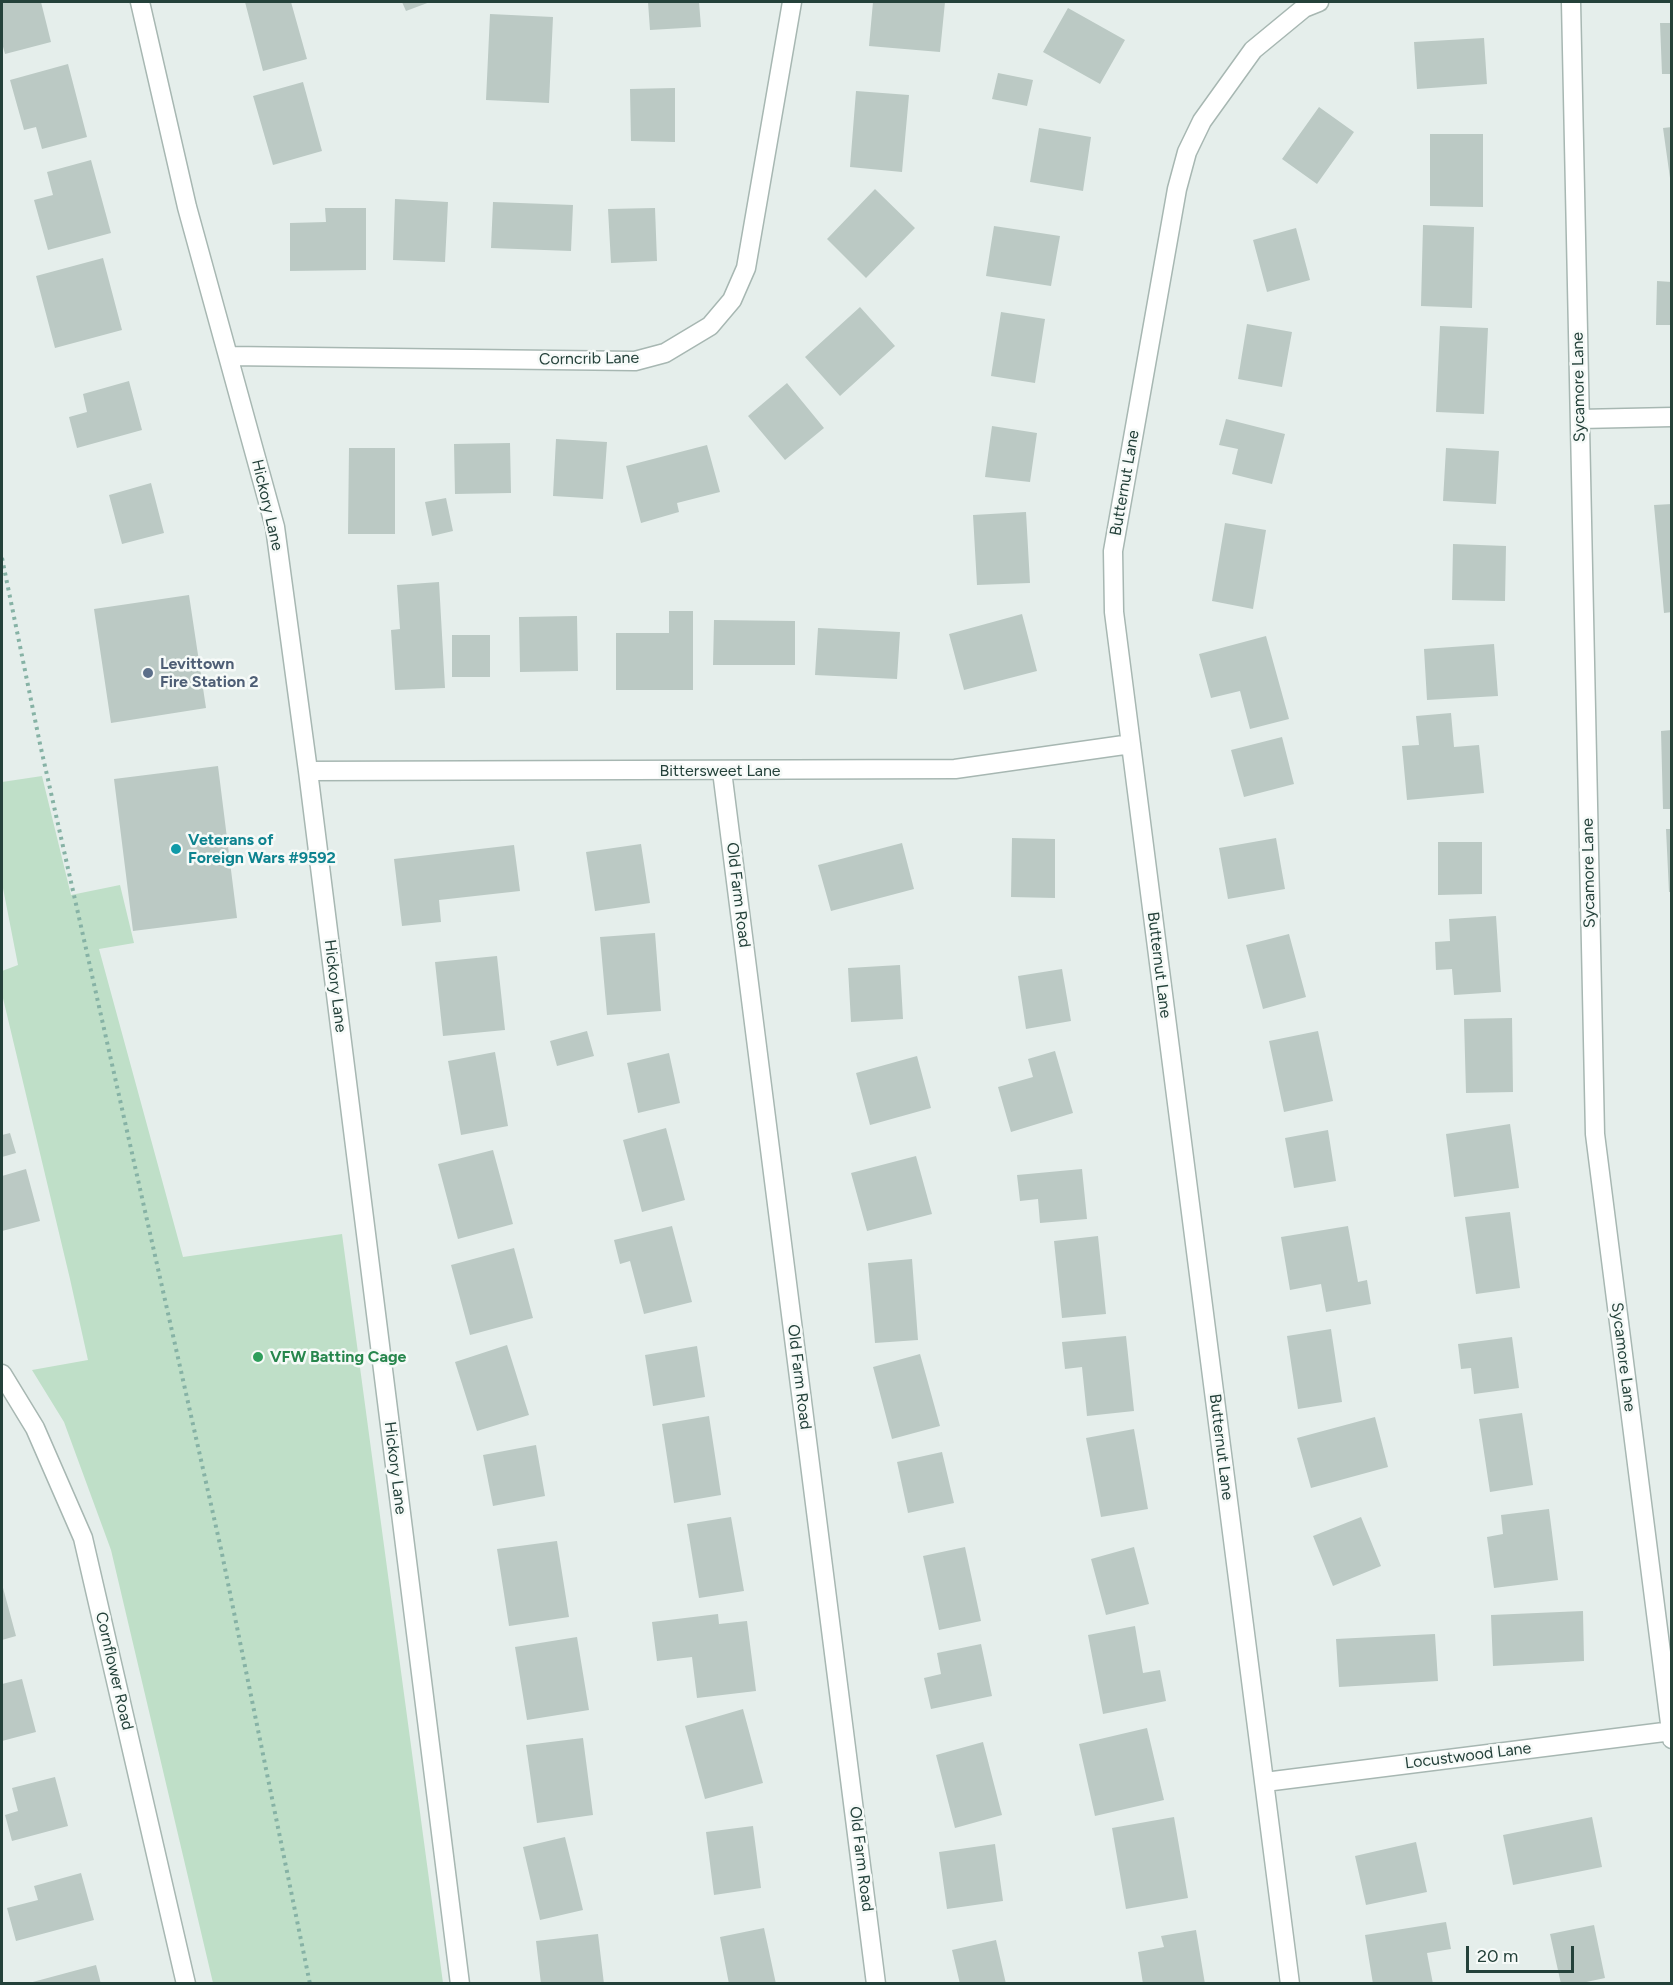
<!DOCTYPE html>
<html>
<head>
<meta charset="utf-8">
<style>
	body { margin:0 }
	#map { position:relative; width:1673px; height:1985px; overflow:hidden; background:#e5eeeb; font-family:Figtree,sans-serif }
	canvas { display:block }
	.frame { position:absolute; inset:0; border:3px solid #24413a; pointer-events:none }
	.scale { position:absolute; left:1466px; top:1946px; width:108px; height:27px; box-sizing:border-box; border:3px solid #24413a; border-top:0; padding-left:8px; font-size:18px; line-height:21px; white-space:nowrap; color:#24413a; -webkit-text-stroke:4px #f6faf8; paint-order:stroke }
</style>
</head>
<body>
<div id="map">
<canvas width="1673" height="1985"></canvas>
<div class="frame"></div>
<div class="scale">20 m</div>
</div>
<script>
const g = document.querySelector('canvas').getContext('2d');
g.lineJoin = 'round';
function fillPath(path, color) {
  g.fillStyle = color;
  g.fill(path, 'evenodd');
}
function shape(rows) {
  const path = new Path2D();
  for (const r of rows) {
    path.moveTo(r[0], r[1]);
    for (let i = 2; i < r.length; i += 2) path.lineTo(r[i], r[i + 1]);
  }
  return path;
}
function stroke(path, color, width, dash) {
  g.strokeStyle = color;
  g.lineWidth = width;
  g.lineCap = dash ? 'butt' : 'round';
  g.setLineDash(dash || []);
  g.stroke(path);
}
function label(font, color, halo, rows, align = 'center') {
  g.font = font + ' Figtree,sans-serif';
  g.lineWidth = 5;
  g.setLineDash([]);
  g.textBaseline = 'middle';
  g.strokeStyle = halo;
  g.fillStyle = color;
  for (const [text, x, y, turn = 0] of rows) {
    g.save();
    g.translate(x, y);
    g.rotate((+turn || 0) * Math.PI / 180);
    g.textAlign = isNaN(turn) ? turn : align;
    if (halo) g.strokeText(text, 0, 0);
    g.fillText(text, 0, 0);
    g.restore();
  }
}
const green = shape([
	[42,776,71,895,120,885,134,943,99,949,183,1257,342,1234,443,1983,213,1983,111,1550,64,1422,32,1370,88,1360,70,1279,2,994,2,971,18,965,2,883,2,782]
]);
const building = shape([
	[2,2,41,2,51,42,5,54,2,43],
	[245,2,291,2,307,59,263,71],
	[402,2,430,2,406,11],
	[648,2,699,2,701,27,650,30],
	[873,2,945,2,940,52,869,46],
	[1068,8,1125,40,1100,84,1043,52],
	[490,14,553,17,549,103,486,100],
	[1660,23,1672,23,1672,74,1662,74],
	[1484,38,1487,84,1417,89,1414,42],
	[68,64,87,137,42,149,36,127,24,130,10,80],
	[998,73,1033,80,1027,106,992,99],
	[303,82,322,151,273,165,253,96],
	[675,88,675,142,631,141,630,89],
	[856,91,909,95,902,172,850,167],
	[1319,107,1354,132,1317,184,1282,159],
	[1672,127,1672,178,1670,178,1663,128],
	[1039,128,1091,137,1083,191,1030,182],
	[1430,134,1483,134,1483,207,1430,206],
	[91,160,111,233,48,250,34,200,53,195,47,172],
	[875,189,915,228,866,278,827,239],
	[395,199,448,202,445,262,393,260],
	[493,202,573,205,571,251,491,248],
	[325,208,366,208,366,270,290,271,290,223,326,222],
	[655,208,657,261,611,263,608,209],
	[1423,225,1474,227,1472,308,1421,306],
	[994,226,1060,236,1051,286,986,276],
	[1296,228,1310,280,1267,292,1253,240],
	[103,258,122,330,55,348,36,276],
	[1657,281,1672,282,1672,325,1656,325],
	[860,307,895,346,840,396,805,357],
	[1001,312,1045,319,1035,383,991,376],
	[1247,324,1292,332,1282,387,1238,379],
	[1440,326,1488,328,1484,414,1436,412],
	[129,381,142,430,77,448,69,417,87,412,83,394],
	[787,383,824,428,785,460,748,416],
	[1226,419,1285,434,1272,484,1232,474,1238,449,1219,445],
	[992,426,1037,433,1030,482,985,477],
	[556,439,607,442,603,499,553,496],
	[510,443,511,493,455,494,454,444],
	[707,445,720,492,677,503,679,512,641,523,626,466],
	[349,448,395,448,395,534,348,534],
	[1446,448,1499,451,1496,504,1443,501],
	[151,483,164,533,122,544,109,495],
	[446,498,453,531,432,536,425,502],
	[1672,504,1672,612,1664,613,1654,505],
	[1026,512,1030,583,977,585,973,515],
	[1225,523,1266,530,1253,609,1212,601],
	[1453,544,1506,546,1505,601,1452,600],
	[439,582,445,688,395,690,391,630,400,629,397,585],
	[189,595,206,708,111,723,94,609],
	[669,611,693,611,693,690,616,690,616,633,669,633],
	[1022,614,1037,671,964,690,949,634],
	[577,616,578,671,520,672,519,617],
	[714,620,795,621,795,665,713,665],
	[818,628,900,632,897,679,815,675],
	[452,635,490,635,490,677,452,677],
	[1266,636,1289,719,1250,729,1240,691,1211,698,1199,654],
	[1494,644,1498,696,1427,700,1424,649],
	[1451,713,1454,747,1479,745,1484,793,1407,800,1402,746,1419,745,1416,716],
	[1672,730,1672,809,1663,809,1661,731],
	[1282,737,1294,784,1244,797,1231,750],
	[218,766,237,918,133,931,114,779],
	[1666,829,1672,829,1672,892,1669,892],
	[1012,838,1055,839,1055,898,1011,897],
	[1276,838,1285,889,1228,899,1219,848],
	[1438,842,1482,842,1482,894,1438,895],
	[902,843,914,889,831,911,818,865],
	[641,844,650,903,595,911,586,852],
	[514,845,520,891,439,900,441,922,402,926,394,859],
	[1496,916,1501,992,1454,995,1452,969,1436,970,1435,942,1450,941,1449,919],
	[655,933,661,1011,607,1015,600,937],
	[1289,934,1306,997,1263,1009,1246,945],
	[497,956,505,1030,443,1036,435,962],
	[900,965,903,1019,851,1022,848,968],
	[1062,969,1071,1021,1026,1029,1018,976],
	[1512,1018,1513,1092,1466,1093,1464,1019],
	[587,1031,594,1056,557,1066,550,1041],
	[1318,1031,1333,1101,1284,1112,1269,1041],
	[1055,1051,1073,1113,1011,1132,998,1087,1033,1077,1028,1059],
	[495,1052,508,1126,461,1135,448,1061],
	[669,1053,680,1103,638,1113,627,1063],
	[917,1056,931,1108,870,1125,856,1073],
	[1510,1124,1519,1188,1454,1197,1446,1134],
	[666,1128,685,1200,642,1212,623,1140],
	[1328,1130,1336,1181,1294,1188,1285,1138],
	[10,1133,16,1153,2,1157,2,1135],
	[493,1150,513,1224,458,1239,438,1164],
	[916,1156,932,1214,867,1231,851,1173],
	[26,1169,40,1221,2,1231,2,1176],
	[1082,1169,1087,1219,1040,1223,1038,1199,1020,1201,1017,1175],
	[1510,1212,1520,1288,1476,1294,1465,1217],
	[672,1226,692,1302,644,1314,630,1261,620,1264,614,1240],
	[1348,1226,1358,1282,1367,1280,1371,1304,1326,1312,1321,1284,1290,1290,1281,1237],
	[1098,1236,1106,1314,1062,1318,1054,1241],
	[514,1248,533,1318,470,1335,451,1265],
	[912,1259,918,1340,875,1343,868,1263],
	[1331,1329,1342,1402,1298,1409,1287,1336],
	[1126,1336,1134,1411,1087,1416,1082,1367,1065,1369,1062,1342],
	[1512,1337,1519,1388,1474,1394,1471,1368,1461,1369,1458,1344],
	[507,1345,529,1415,477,1431,455,1362],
	[697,1346,705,1397,653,1406,645,1355],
	[920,1354,940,1426,892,1439,873,1367],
	[1522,1413,1533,1485,1490,1492,1479,1419],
	[709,1416,721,1495,674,1503,662,1424],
	[1375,1417,1388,1467,1311,1488,1297,1438],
	[1134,1429,1148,1509,1101,1517,1086,1438],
	[536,1445,545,1496,493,1506,483,1455],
	[942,1452,954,1503,908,1513,897,1462],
	[1549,1509,1558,1580,1494,1588,1487,1537,1503,1534,1501,1515],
	[731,1517,744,1591,699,1598,687,1524],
	[1361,1517,1381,1566,1333,1586,1313,1536],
	[557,1541,569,1617,509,1626,497,1549],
	[965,1547,981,1621,939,1630,923,1556],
	[1134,1547,1149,1604,1106,1615,1091,1559],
	[2,1584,16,1636,2,1640],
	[1583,1611,1584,1661,1493,1666,1491,1615],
	[718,1614,719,1624,747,1621,756,1691,697,1698,692,1657,657,1661,652,1622],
	[1135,1626,1143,1673,1160,1670,1166,1701,1103,1714,1088,1635],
	[1435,1634,1438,1681,1339,1687,1336,1639],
	[577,1637,589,1710,527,1720,515,1647],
	[981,1644,992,1696,931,1709,924,1678,941,1674,937,1653],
	[22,1679,36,1732,2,1741,2,1684],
	[743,1709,763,1783,705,1799,685,1726],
	[1147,1728,1164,1800,1095,1816,1079,1744],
	[583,1738,593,1815,537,1823,526,1745],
	[983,1742,1002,1815,955,1828,936,1755],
	[55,1777,68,1826,12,1841,5,1815,18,1811,12,1788],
	[1174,1817,1188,1898,1126,1909,1112,1828],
	[1592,1817,1602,1867,1513,1885,1503,1835],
	[753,1826,761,1888,714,1895,706,1832],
	[565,1837,583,1910,540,1920,523,1847],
	[1416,1842,1427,1892,1366,1905,1355,1856],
	[995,1844,1003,1901,947,1909,939,1852],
	[81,1873,94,1920,16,1941,7,1908,38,1900,34,1886],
	[1446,1922,1451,1949,1427,1953,1433,1984,1373,1984,1365,1935],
	[1594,1925,1605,1978,1577,1984,1561,1984,1550,1934],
	[764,1928,776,1984,729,1984,720,1937],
	[1196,1930,1205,1984,1143,1984,1138,1952,1164,1947,1161,1936],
	[598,1934,604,1984,541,1984,536,1941],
	[996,1940,1006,1984,960,1984,952,1950],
	[96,1965,101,1984,29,1984,29,1983]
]);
const path = shape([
	[2,558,40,744,221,1549,310,1984]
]);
const minor = shape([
	[140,2,187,207,275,527,308,771,460,1984],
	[1571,2,1595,1134,1672,1739],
	[228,356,635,361,665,353,710,326,732,300,746,268,792,2],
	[1580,419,1672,417],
	[308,771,955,769,1131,744],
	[722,771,876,1984],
	[2,1374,35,1428,83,1538,186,1984],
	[1265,1782,1672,1731],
	[1290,1984,1114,612,1113,551,1177,189,1187,152,1202,121,1253,50,1304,8,1319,2]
]);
const markers = [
	[148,673,6,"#5c6f8a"],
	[176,849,6,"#0f9aa8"],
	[258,1357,6,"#2e9e5b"]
];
const streetNames = [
	["Corncrib Lane",589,359,-1],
	["Sycamore Lane",1579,387,-91],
	["Butternut Lane",1125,483,-80],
	["Hickory Lane",267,505,77],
	["Bittersweet Lane",720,771],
	["Sycamore Lane",1589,873,-91],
	["Old Farm Road",738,895,83],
	["Butternut Lane",1159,965,83],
	["Hickory Lane",335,986,83],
	["Sycamore Lane",1623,1357,83],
	["Old Farm Road",799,1377,83],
	["Butternut Lane",1221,1447,83],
	["Hickory Lane",395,1468,83],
	["Cornflower Road",114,1671,77],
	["Locustwood Lane",1468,1756,-7],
	["Old Farm Road",861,1859,83]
];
const serviceNames = [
	["Levittown",160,664],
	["Fire Station 2",160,682]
];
const cultureNames = [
	["Veterans of",188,840],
	["Foreign Wars #9592",188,858]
];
const leisureNames = [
	["VFW Batting Cage",270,1357]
];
fillPath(green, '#bfdfc8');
fillPath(building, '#bbc9c4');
stroke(minor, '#a7b7b2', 21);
stroke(path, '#86b2a5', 4, [3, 4.5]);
stroke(minor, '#fff', 18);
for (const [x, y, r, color] of markers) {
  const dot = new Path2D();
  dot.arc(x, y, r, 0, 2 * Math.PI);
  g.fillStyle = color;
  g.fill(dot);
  stroke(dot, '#f6faf8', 2);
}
label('16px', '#24413a', '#f6faf8', streetNames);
label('bold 16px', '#4e5e75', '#f6faf8', serviceNames, 'left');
label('bold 16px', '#0d838f', '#f6faf8', cultureNames, 'left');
label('bold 16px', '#27864d', '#f6faf8', leisureNames, 'left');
</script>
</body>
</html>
